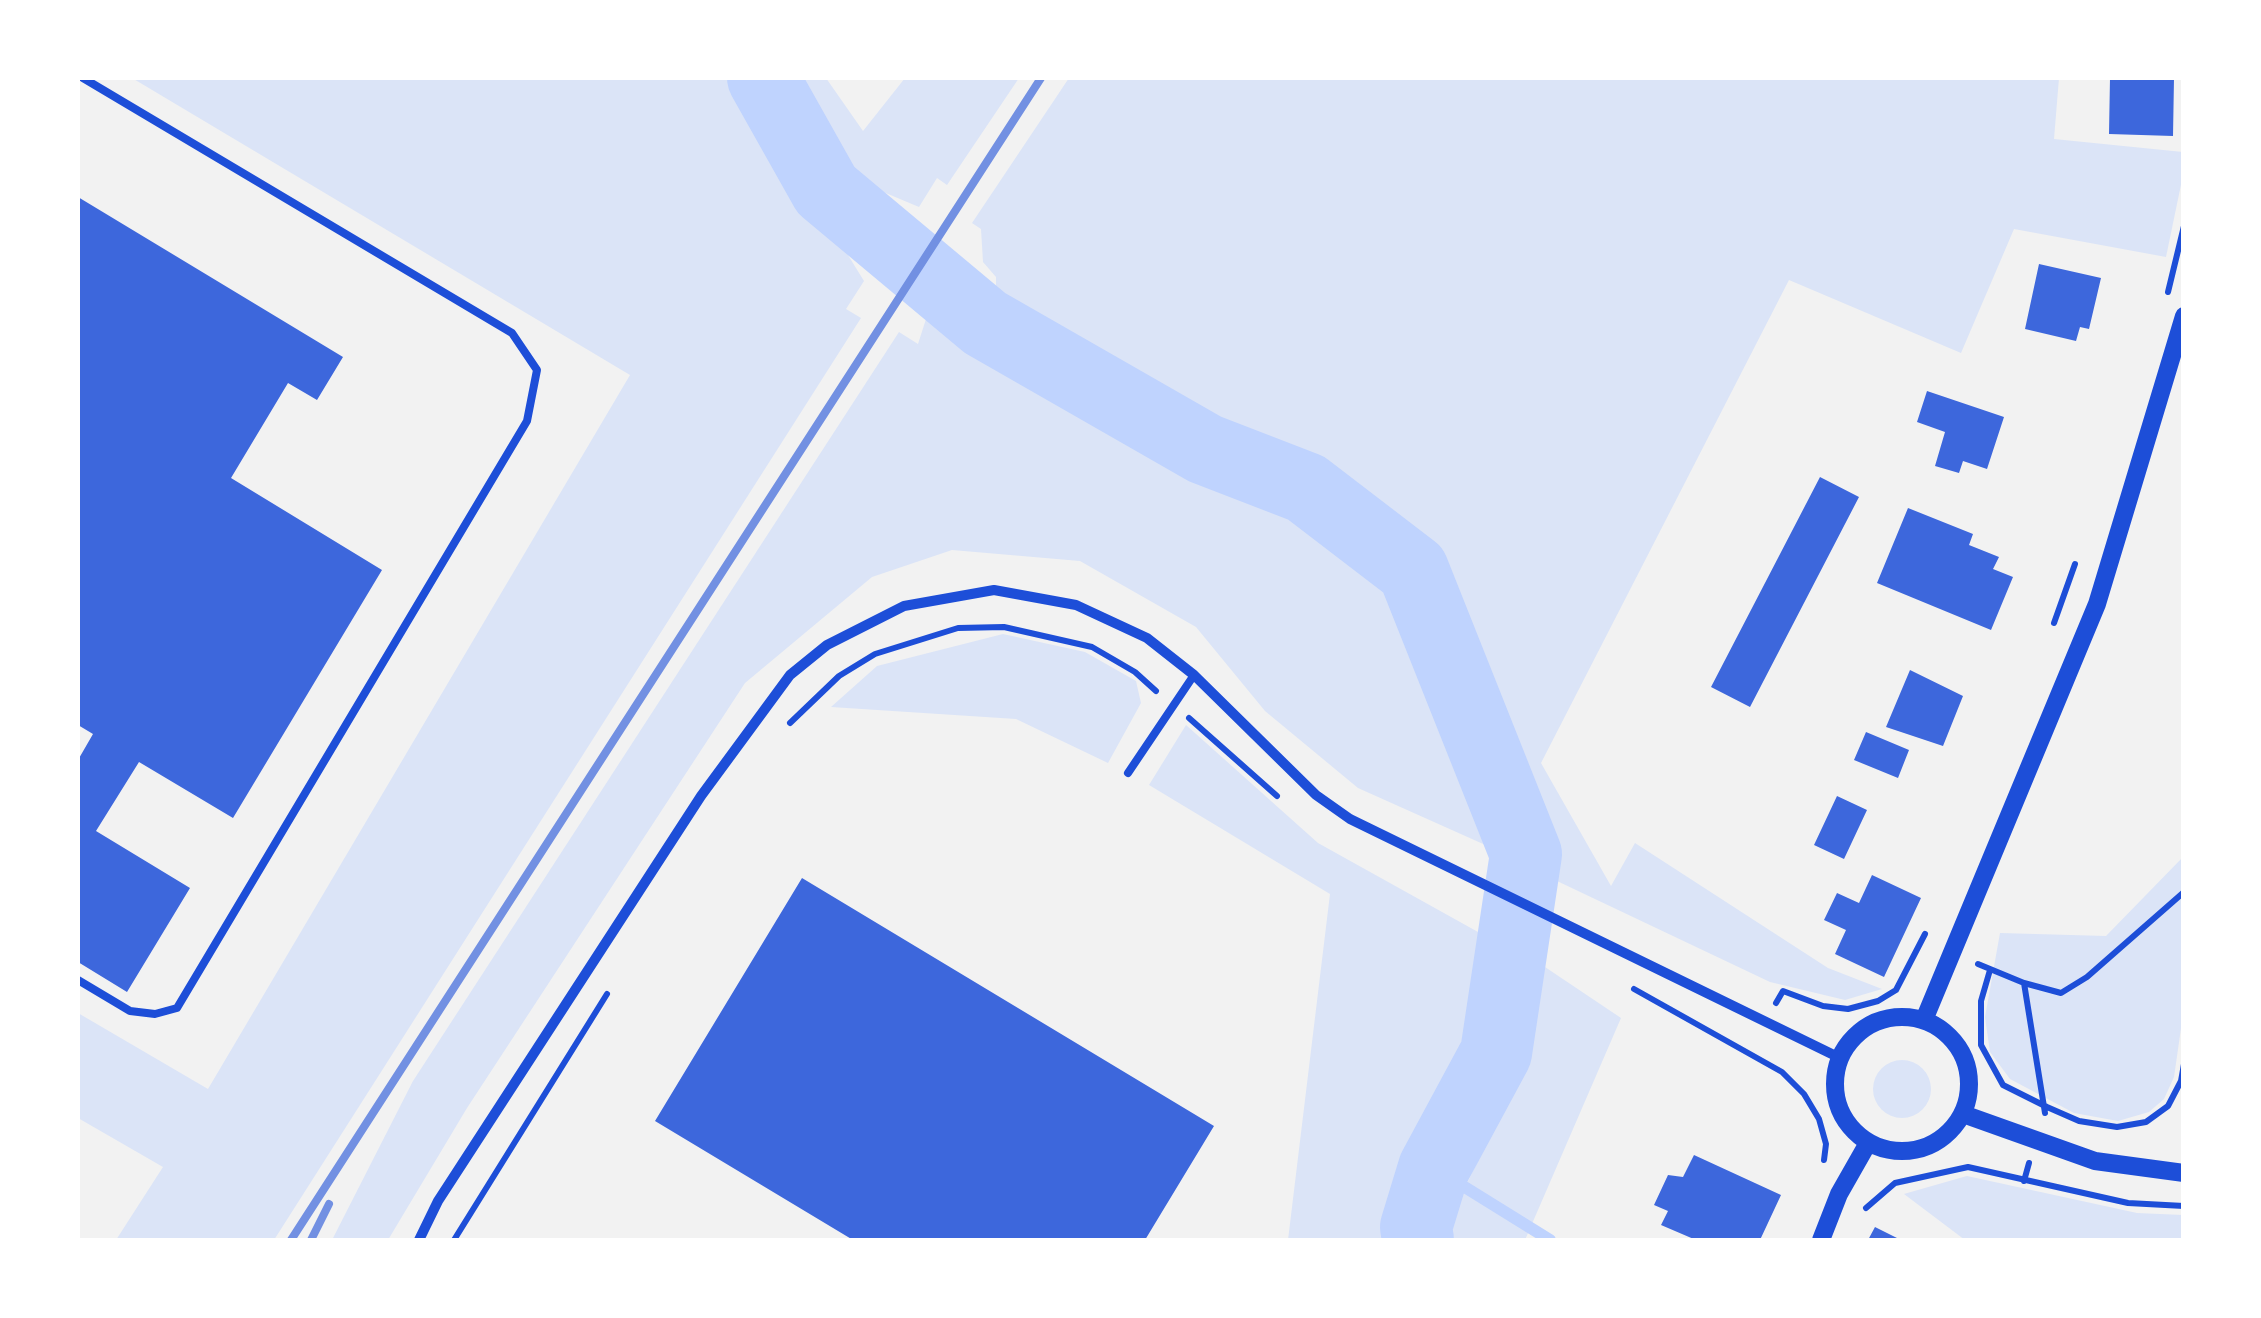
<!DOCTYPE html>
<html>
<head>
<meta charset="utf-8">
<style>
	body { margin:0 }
	#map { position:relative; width:2261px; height:1318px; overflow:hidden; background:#f2f2f2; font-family:"Source Sans 3",sans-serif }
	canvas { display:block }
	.frame { position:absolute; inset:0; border:80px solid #fff; pointer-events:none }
</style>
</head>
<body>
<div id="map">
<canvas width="2261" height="1318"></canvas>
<div class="frame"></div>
</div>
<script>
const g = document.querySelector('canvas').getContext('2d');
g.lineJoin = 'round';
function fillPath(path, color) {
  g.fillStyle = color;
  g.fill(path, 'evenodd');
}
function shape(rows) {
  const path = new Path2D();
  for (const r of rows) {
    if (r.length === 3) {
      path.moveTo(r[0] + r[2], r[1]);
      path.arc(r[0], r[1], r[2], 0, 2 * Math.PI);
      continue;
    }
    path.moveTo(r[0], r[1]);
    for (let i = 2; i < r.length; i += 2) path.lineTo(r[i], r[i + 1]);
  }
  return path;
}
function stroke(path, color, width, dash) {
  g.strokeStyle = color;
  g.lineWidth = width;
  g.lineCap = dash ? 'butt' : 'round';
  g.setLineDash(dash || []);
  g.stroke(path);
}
const green = shape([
	[132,78,826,78,863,131,905,78,1019,78,947,185,937,178,919,207,869,186,835,234,864,281,846,309,861,318,274,1240,116,1240,163,1167,78,1118,78,1013,208,1089,630,375],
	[1069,78,2059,78,2054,139,2183,152,2183,175,2166,257,2014,229,1961,353,1789,280,1541,763,1611,886,1635,843,1828,968,1882,989,1845,1000,1770,982,1557,881,1436,563,1362,495,1217,435,1012,321,996,302,996,277,983,262,981,229,972,223],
	[926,319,1019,383,1208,473,1370,565,1427,664,1501,852,1358,788,1265,711,1196,627,1080,561,952,550,872,577,745,683,467,1108,388,1240,332,1240,413,1081,899,332,918,344],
	[1003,634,1085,652,1136,681,1141,703,1108,763,1016,719,831,707,877,666],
	[1186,725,1318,843,1496,942,1466,1055,1398,1219,1399,1240,1288,1240,1330,894,1149,785],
	[2183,857,2183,1014,2174,1077,2164,1099,2149,1112,2118,1121,2074,1113,2010,1079,1990,1052,1985,1017,2000,933,2106,936],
	[1542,965,1621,1018,1525,1240,1440,1240,1514,1085],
	[1902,1089,29],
	[1967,1176,2137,1213,2183,1215,2183,1240,1965,1240,1904,1194]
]);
const stream = shape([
	[1434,1168,1550,1240]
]);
const river = shape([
	[763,78,826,190,985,323,1205,449,1306,488,1413,570,1526,854,1496,1053,1434,1168,1416,1227,1418,1240]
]);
const building = shape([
	[2110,78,2174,78,2173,136,2109,134],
	[78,197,343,357,317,400,288,383,231,478,382,570,233,818,139,762,96,831,190,888,127,992,78,962,78,760,93,734,78,725],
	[2039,264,2101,278,2089,329,2080,327,2076,341,2025,329],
	[1927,391,2004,417,1987,469,1963,461,1959,473,1935,466,1945,432,1917,422],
	[1820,477,1859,497,1750,707,1711,687],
	[1908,508,1973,534,1969,545,1999,557,1993,569,2013,577,1991,630,1877,583],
	[1910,670,1963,696,1943,746,1886,727],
	[1866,732,1909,750,1898,778,1854,760],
	[1837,796,1867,810,1844,859,1814,845],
	[1872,875,1921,898,1884,977,1835,954,1846,930,1824,920,1837,893,1859,903],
	[802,878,1214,1126,1145,1240,853,1240,655,1121],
	[1694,1155,1781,1195,1760,1240,1696,1240,1661,1225,1668,1211,1654,1205,1668,1175,1683,1177],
	[1875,1227,1901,1240,1868,1240]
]);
const path = shape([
	[2168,292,2184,226],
	[2054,623,2075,564],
	[1189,718,1277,796],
	[790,723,839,676,875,654,958,628,1004,627,1092,647,1135,672,1156,691],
	[1978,964,2024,983],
	[1990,970,1981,1001,1981,1045,2003,1085,2047,1107,2079,1121,2117,1127,2146,1122,2168,1106,2181,1081,2184,1064],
	[1634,989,1782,1072,1804,1094,1819,1119,1826,1144,1824,1160],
	[1776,1003,1783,991,1823,1006,1848,1009,1878,1001,1896,990,1925,934],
	[2045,1113,2024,983,2061,993,2087,977,2184,892],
	[2024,1181,2029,1163],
	[1866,1208,1895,1183,1968,1167,2128,1203,2184,1206],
	[454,1240,607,994]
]);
const service = shape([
	[1128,773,1194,675],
	[78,980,130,1011,155,1014,177,1008,527,421,537,370,512,333,83,78]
]);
const minor = shape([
	[419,1240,438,1201,701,796,790,675,827,645,904,606,994,590,1076,605,1147,638,1194,675,1316,795,1350,819,1840,1058]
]);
const tertiary = shape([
	[1902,1084,67],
	[1924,1020,2097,604,2184,316],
	[1963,1114,2095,1161,2184,1173],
	[1821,1240,1839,1194,1868,1143]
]);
const rail = shape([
	[291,1240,1041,78],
	[311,1240,329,1204]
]);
fillPath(green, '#dbe4f7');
stroke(stream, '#bfd3fe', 12);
stroke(river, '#bfd3fe', 72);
fillPath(building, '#3d67dc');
stroke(path, '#1d4ed8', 6);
stroke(service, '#1d4ed8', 8);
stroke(minor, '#1d4ed8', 10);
stroke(tertiary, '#1d4ed8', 18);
stroke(rail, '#7290e2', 8);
</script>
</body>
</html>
